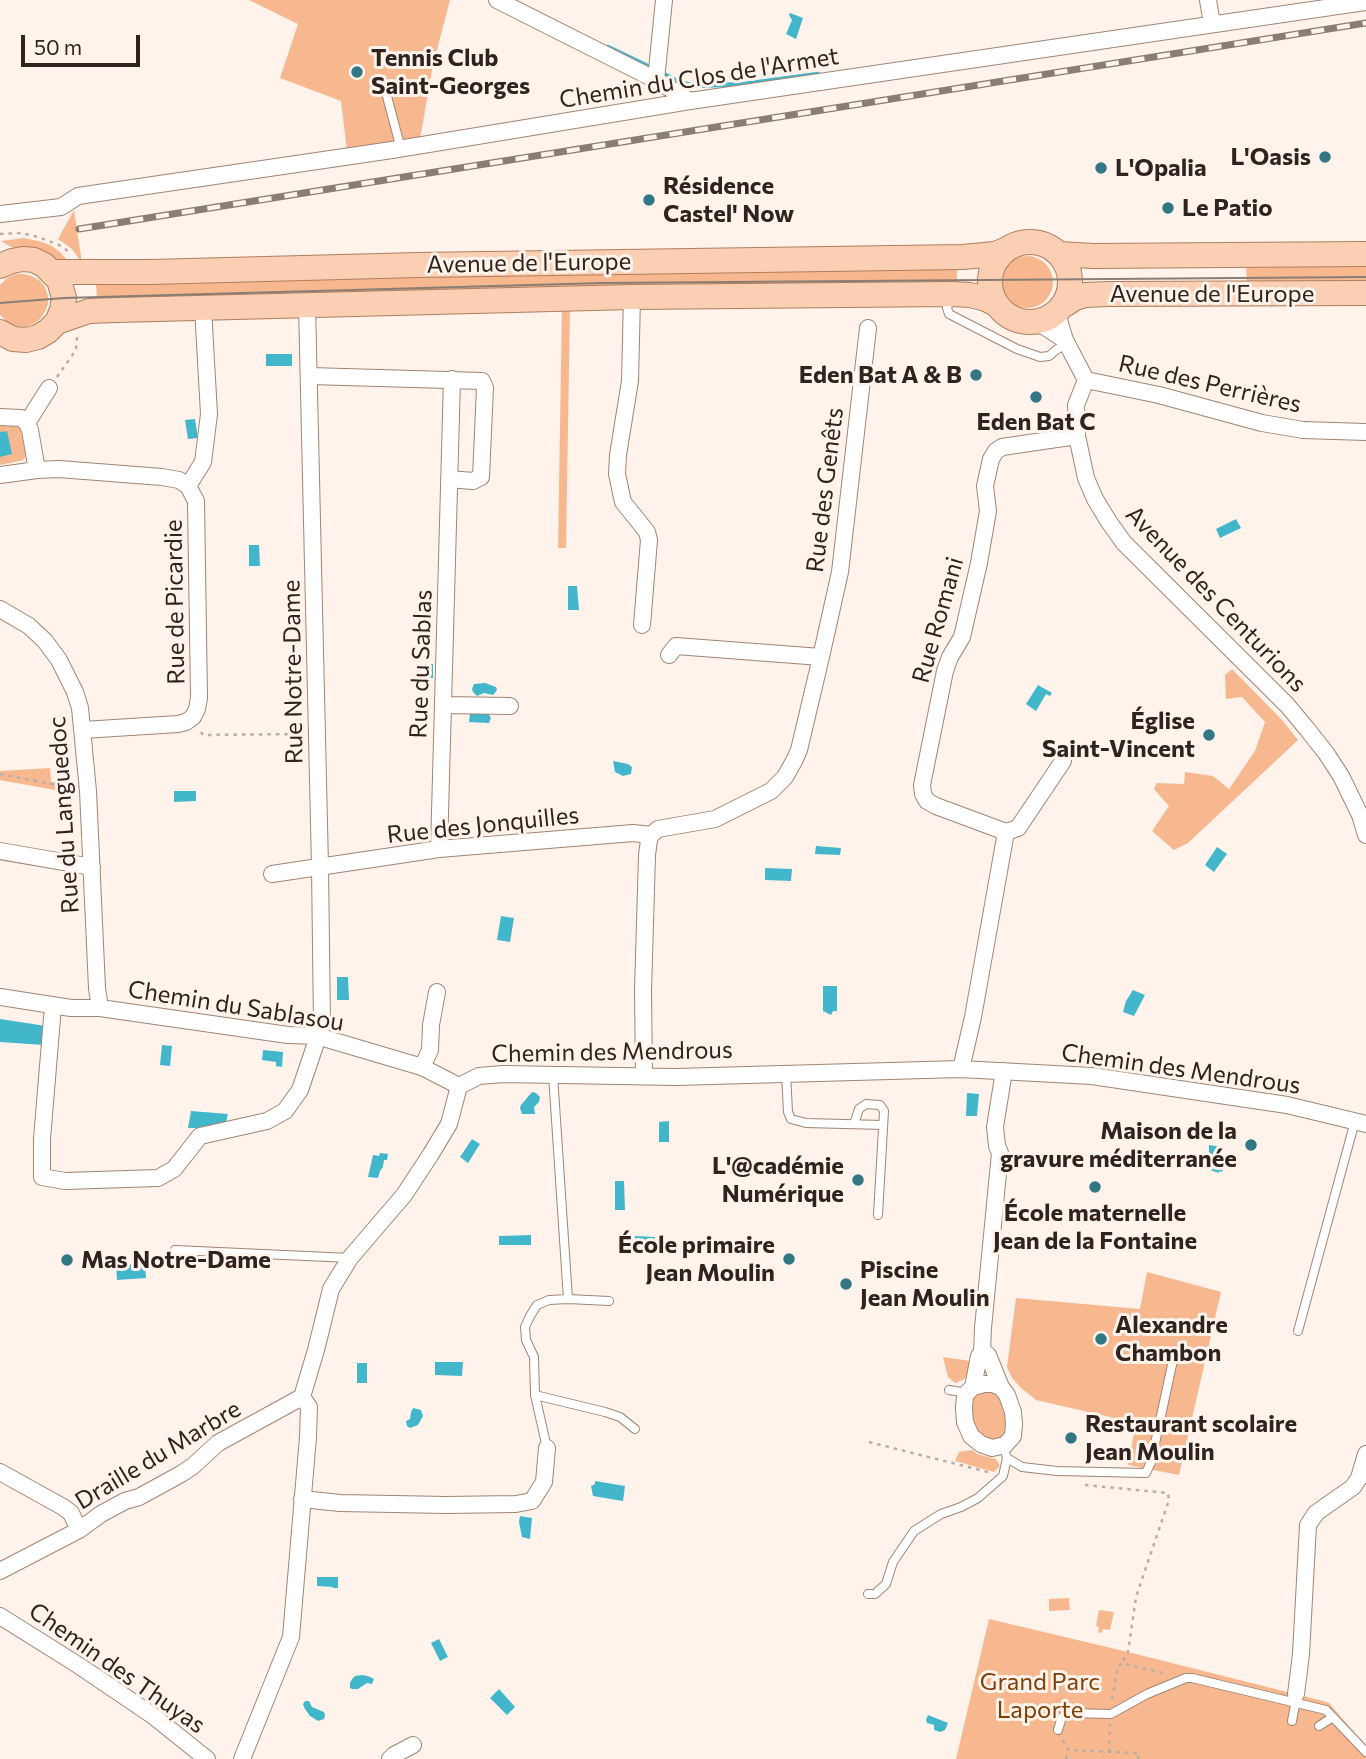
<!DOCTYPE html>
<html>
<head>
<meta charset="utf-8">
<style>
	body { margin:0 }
	#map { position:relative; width:1366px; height:1759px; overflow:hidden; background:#fff3eb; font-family:Commissioner,sans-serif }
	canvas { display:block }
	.scale { position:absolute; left:21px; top:35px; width:119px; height:32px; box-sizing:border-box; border:4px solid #2f241d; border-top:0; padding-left:9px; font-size:21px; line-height:24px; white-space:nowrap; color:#2f241d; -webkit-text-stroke:5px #fff3eb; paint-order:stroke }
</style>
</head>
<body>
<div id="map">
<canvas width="1366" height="1759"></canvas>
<div class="scale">50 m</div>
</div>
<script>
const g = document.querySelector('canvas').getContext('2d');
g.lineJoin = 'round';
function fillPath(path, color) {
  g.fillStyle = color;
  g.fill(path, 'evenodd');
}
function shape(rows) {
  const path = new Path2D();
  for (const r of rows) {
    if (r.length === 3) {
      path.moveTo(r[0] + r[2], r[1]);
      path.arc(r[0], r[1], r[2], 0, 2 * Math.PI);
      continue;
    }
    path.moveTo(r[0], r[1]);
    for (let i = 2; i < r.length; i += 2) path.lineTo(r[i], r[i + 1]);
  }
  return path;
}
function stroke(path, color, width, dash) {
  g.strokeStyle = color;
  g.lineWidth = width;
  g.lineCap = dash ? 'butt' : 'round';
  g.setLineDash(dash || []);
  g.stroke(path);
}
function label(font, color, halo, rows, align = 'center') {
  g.font = font + ' Commissioner,sans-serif';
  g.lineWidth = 6;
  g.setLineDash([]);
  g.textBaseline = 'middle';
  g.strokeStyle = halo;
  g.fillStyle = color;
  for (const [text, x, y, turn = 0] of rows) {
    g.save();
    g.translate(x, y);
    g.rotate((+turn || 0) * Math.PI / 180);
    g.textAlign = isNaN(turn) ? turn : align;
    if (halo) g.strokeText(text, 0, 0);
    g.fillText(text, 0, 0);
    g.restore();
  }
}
const green = shape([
	[249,0,450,0,433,65,420,139,347,151,341,101,280,78,298,24],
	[74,210,82,263,72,249,58,239],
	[24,238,42,242,52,246,60,252,75,269,18,251,1,241],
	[1027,282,26],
	[1246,259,1366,259,1366,286,1247,287],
	[957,268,957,283,97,299,96,285,685,270],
	[16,274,24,274,32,276,40,281,45,287,48,296,48,304,45,312,40,319,33,324,25,327,17,326,8,323,0,315,0,285,7,278],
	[562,307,570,307,566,548,558,548],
	[0,422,17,423,20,427,26,456,24,460,0,465],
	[1232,669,1282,720,1298,740,1188,843,1174,850,1152,831,1169,806,1154,789,1157,783,1184,784,1185,772,1213,776,1229,789,1255,751,1265,722,1242,697,1226,699,1225,675],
	[50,768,51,782,70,782,71,793,0,780,0,771],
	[1147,1272,1221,1292,1179,1475,1128,1465,1136,1423,1036,1400,1021,1388,1012,1378,1007,1367,1016,1298,1140,1309],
	[943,1357,970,1361,970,1374,963,1380,955,1383,948,1377],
	[989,1391,994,1393,998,1398,1004,1407,1007,1418,1003,1439,995,1444,975,1432,969,1403,973,1396,980,1392],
	[972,1450,977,1454,996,1459,1000,1466,994,1472,955,1461,959,1452],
	[1069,1598,1070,1610,1049,1611,1049,1599],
	[1099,1610,1114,1612,1110,1630,1103,1629,1102,1633,1098,1632,1099,1627,1096,1626],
	[989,1619,1124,1651,1323,1701,1329,1703,1366,1746,1366,1759,956,1759]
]);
const water = shape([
	[790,13,803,18,796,39,786,34,792,20,789,15],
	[266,354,292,354,292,366,266,366],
	[195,419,198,438,188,439,185,420],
	[7,431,12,454,0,457,0,432],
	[1236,519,1241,528,1220,538,1216,529],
	[249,545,259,545,260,566,249,566],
	[568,586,577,586,579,610,568,610],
	[433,664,433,678,417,679,416,665],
	[485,683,496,687,497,690,493,695,484,693,477,696,473,692,472,689,474,684],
	[1038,685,1052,693,1050,696,1046,694,1036,711,1026,704],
	[470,712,488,713,491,718,489,723,469,722],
	[613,761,628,764,632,767,631,774,623,776,615,772],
	[174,791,196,791,196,801,174,802],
	[816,846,841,848,840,855,815,854],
	[1217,847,1227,854,1214,872,1205,865],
	[765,868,792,869,791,881,765,880],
	[501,916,514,918,510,942,497,940],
	[337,977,348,977,349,1000,337,1000],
	[823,986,837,986,837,1011,833,1011,831,1015,823,1011],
	[1133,990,1145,995,1134,1016,1123,1012,1126,1001],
	[0,1019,46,1026,44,1045,0,1042],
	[162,1045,172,1046,170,1066,160,1065],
	[263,1050,283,1052,282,1067,276,1066,276,1062,262,1060],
	[532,1092,536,1093,540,1097,539,1102,534,1107,535,1114,522,1114,520,1108,521,1105],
	[967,1093,979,1094,977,1116,966,1116],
	[191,1111,228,1114,226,1122,201,1128,188,1128],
	[669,1121,669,1142,659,1142,659,1122],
	[472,1139,480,1144,468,1163,460,1157],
	[1209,1145,1223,1147,1221,1167,1223,1168,1222,1172,1219,1171,1219,1173,1207,1169,1209,1164],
	[380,1153,388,1154,387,1160,384,1160,383,1167,380,1171,378,1178,368,1177,373,1155,379,1156],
	[615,1181,624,1181,625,1210,615,1210],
	[531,1235,531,1245,499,1245,499,1236],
	[635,1236,655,1237,655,1247,635,1246],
	[145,1263,146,1278,117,1280,116,1265],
	[435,1362,463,1362,462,1376,435,1375],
	[357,1363,367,1363,367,1383,357,1383],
	[413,1408,421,1410,423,1416,418,1425,410,1428,407,1426,406,1421,410,1419,411,1412],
	[595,1481,625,1486,623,1501,593,1496,591,1486,595,1484],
	[520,1516,532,1518,530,1539,522,1537,519,1522],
	[317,1577,338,1577,338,1588,333,1588,333,1587,317,1586],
	[439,1639,448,1657,440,1661,431,1643],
	[362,1675,368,1676,374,1679,372,1684,367,1683,358,1689,352,1689,350,1688,350,1683,352,1679,355,1676],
	[499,1689,515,1707,507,1715,490,1698],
	[305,1701,309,1701,312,1707,324,1712,325,1715,324,1719,318,1721,310,1716,305,1709,303,1704],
	[928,1715,948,1723,945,1730,940,1732,934,1730,934,1725,927,1723,926,1720]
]);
const stream = shape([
	[608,47,654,69],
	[662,73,679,82,696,86,744,84,818,74]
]);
const path = shape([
	[0,234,21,233,38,237,59,245,68,251],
	[1003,324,1016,330],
	[57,377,76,350,77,337],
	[201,732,203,735,301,734],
	[0,774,72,788],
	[869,1442,988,1472],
	[1085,1485,1168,1493,1169,1500,1136,1597,1128,1652,1122,1663],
	[1112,1699,1118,1667,1122,1663,1163,1673],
	[1063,1740,1068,1750,1139,1753,1138,1759],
	[1109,1752,1110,1724],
	[1066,1759,1068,1750]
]);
const lane = shape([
	[384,85,401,149],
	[950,299,947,308,949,314,1017,349,1040,357,1049,356,1056,350,1066,344],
	[786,1073,788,1112,791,1119,806,1123,883,1125],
	[553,1075,568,1299],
	[854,1124,859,1109,866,1104,880,1105,884,1111,878,1215],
	[175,1250,350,1258],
	[1298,1331,1355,1121],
	[949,1390,968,1393],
	[535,1395,605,1412,620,1417,635,1429],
	[547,1448,535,1395,534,1357,526,1340,525,1327,530,1316,537,1305,549,1300,568,1299,609,1301],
	[1007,1458,1022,1467,1057,1471,1146,1473,1151,1462,1175,1351],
	[868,1594,875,1594,886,1584,893,1562,914,1531,941,1514,961,1507,978,1498,1003,1476,1007,1458,1006,1455],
	[1292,1721,1296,1700],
	[1319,1726,1333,1717],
	[1058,1730,1062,1717,1067,1713,1111,1714,1147,1694,1186,1678,1192,1678,1326,1710,1366,1752]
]);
const street = shape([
	[497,0,656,80,690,101],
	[1208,0,1212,24],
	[656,80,664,0],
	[0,214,61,207,78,196,392,150,690,101,1366,2],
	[632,297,630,381,618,455,617,474,623,502,647,532,649,540,642,625],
	[1060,308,1059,320,1065,340,1086,380],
	[1030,322,1045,327,1065,340],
	[310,376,482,381,485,388,481,477,473,481,449,479],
	[1086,380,1076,405,1077,436,1086,478,1095,499,1109,522,1124,543,1287,705,1307,729,1326,753,1341,776,1360,815,1366,835],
	[1086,380,1159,395,1262,423,1303,430,1366,432],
	[0,417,21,418,27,423,30,430,37,470],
	[27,423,49,388],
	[0,475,37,470,59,469,162,477,179,480,188,486,196,501,199,698,197,709,193,717,186,722,178,724,83,730],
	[188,486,203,462,209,414,203,308],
	[0,609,29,626,45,641,59,660,75,692,80,708,88,791,97,988,100,1008],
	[669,655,676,646,821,657],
	[443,705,510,706],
	[1006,832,1018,828,1063,761],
	[439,849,452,379],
	[0,851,92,867],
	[272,874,439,849,633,833,651,835],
	[0,997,71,1008,100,1008,288,1035,317,1036,422,1067,459,1086],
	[53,1006,42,1139,42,1177,65,1181,158,1178,174,1169,200,1136,267,1121,285,1111,300,1090,322,1025,320,866,307,305],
	[422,1067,430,1050,431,1025,437,992],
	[961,1069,973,1017,1006,832,936,806,927,801,923,794,922,785,945,671,950,657,962,637,979,563,988,511,985,486,991,459,996,451,1002,447,1077,436],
	[644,1076,643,991,647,855,649,840,651,835,658,829,715,819,771,791,785,777,794,761,799,750,821,657,840,572,868,328],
	[459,1086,479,1076,503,1074,676,1077,961,1069,1092,1076,1287,1105,1366,1124],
	[982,1352,988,1355,1001,1387],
	[973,1387,984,1384,992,1384,1001,1387,1007,1395,1013,1412,1014,1424,1013,1436,1005,1445,992,1448,981,1444,971,1436,965,1422,964,1408,965,1395,973,1387,979,1356,982,1352,983,1328,1000,1153,997,1146,995,1127,1004,1071],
	[0,1472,63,1507,71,1513,79,1530],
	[302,1499,340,1503,446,1505,516,1504,532,1501,544,1482,547,1448],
	[0,1571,79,1530,101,1514,125,1501,139,1497,181,1474,193,1466,218,1443,302,1397],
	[0,1616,78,1665,152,1715,207,1759],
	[1296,1694,1301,1654,1308,1525,1316,1513,1353,1487,1359,1478,1366,1454],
	[242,1759,291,1637,308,1437,309,1407,302,1397,316,1350,331,1289,350,1258,404,1195,431,1154,449,1124,459,1086],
	[390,1759,394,1755,413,1745]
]);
const primary = shape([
	[1030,282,40],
	[1059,254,1093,256,1366,254],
	[0,266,12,261,23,259,34,260,44,265,59,280,64,298,62,310,57,322,48,331,38,337,26,340,13,339,0,332],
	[52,272,151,272,418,265,963,257,995,254,1005,250],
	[1061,307,1075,298,1085,295,1109,294,1366,293],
	[57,322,89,311,117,310,632,297,952,294,970,295,986,299,996,304]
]);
const tram = shape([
	[0,303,64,298,602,283,1366,277]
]);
const rail = shape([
	[79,229,1366,23]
]);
const markers = [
	[357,72,7,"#317784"],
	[1325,157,7,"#317784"],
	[1101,168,7,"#317784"],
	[649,200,7,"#317784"],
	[1168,208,7,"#317784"],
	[976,375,7,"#317784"],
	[1036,397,7,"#317784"],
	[1209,735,7,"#317784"],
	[1251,1145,7,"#317784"],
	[858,1180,7,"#317784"],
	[1095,1187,7,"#317784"],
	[789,1259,7,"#317784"],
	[67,1260,7,"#317784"],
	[846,1284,7,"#317784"],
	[1101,1339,7,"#317784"],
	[1071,1438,7,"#317784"]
];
const poiNames = [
	["Tennis Club",371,58],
	["Saint-Georges",371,86],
	["L'Oasis",1311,157,"right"],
	["L'Opalia",1115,168],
	["Résidence",663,186],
	["Castel' Now",663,214],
	["Le Patio",1182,208],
	["Eden Bat A & B",962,375,"right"],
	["Eden Bat C",1036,422,"center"],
	["Église",1195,721,"right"],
	["Saint-Vincent",1195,749,"right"],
	["Maison de la",1237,1131,"right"],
	["gravure méditerranée",1237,1159,"right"],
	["L'@cadémie",844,1166,"right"],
	["Numérique",844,1194,"right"],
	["École maternelle",1095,1213,"center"],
	["Jean de la Fontaine",1095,1241,"center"],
	["École primaire",775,1245,"right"],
	["Jean Moulin",775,1273,"right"],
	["Mas Notre-Dame",81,1260],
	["Piscine",860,1270],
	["Jean Moulin",860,1298],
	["Alexandre",1115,1325],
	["Chambon",1115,1353],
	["Restaurant scolaire",1085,1424],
	["Jean Moulin",1085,1452]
];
const streetNames = [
	["Chemin du Clos de l'Armet",699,78,-9],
	["Avenue de l'Europe",529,263,-1],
	["Avenue de l'Europe",1212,294],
	["Rue des Perrières",1210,384,13],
	["Rue des Genêts",825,490,-83],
	["Avenue des Centurions",1216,599,46],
	["Rue de Picardie",175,602,-91],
	["Rue Romani",938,620,-74],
	["Rue du Sablas",421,664,-88],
	["Rue Notre-Dame",293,672,-91],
	["Rue du Languedoc",64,815,-94],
	["Rue des Jonquilles",483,825,-6],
	["Chemin du Sablasou",236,1006,9],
	["Chemin des Mendrous",612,1052,-1],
	["Chemin des Mendrous",1181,1069,8],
	["Draille du Marbre",158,1455,-31],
	["Chemin des Thuyas",117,1668,35]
];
const parkNames = [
	["Grand Parc",1040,1682],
	["Laporte",1040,1710]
];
fillPath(green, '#f8b88f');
fillPath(water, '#42b6cb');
stroke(stream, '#42b6cb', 4.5);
stroke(lane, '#a18573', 10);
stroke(street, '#a18573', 18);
stroke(primary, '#b07e5e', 26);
stroke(path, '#b9aea6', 2.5, [3.5, 5]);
stroke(lane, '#fff', 8);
stroke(street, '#fff', 16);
stroke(primary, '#facfb3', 24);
stroke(tram, '#897d76', 2);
stroke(rail, '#897d76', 7);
stroke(rail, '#fff3eb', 4.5, [13]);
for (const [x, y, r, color] of markers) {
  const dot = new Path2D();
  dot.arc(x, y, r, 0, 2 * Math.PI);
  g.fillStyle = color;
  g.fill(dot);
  stroke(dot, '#fff3eb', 2.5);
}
label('bold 24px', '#2f241d', '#fff3eb', poiNames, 'left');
label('24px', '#2f241d', '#fff3eb', streetNames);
label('24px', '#7f3e03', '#fff3eb', parkNames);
</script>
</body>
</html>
